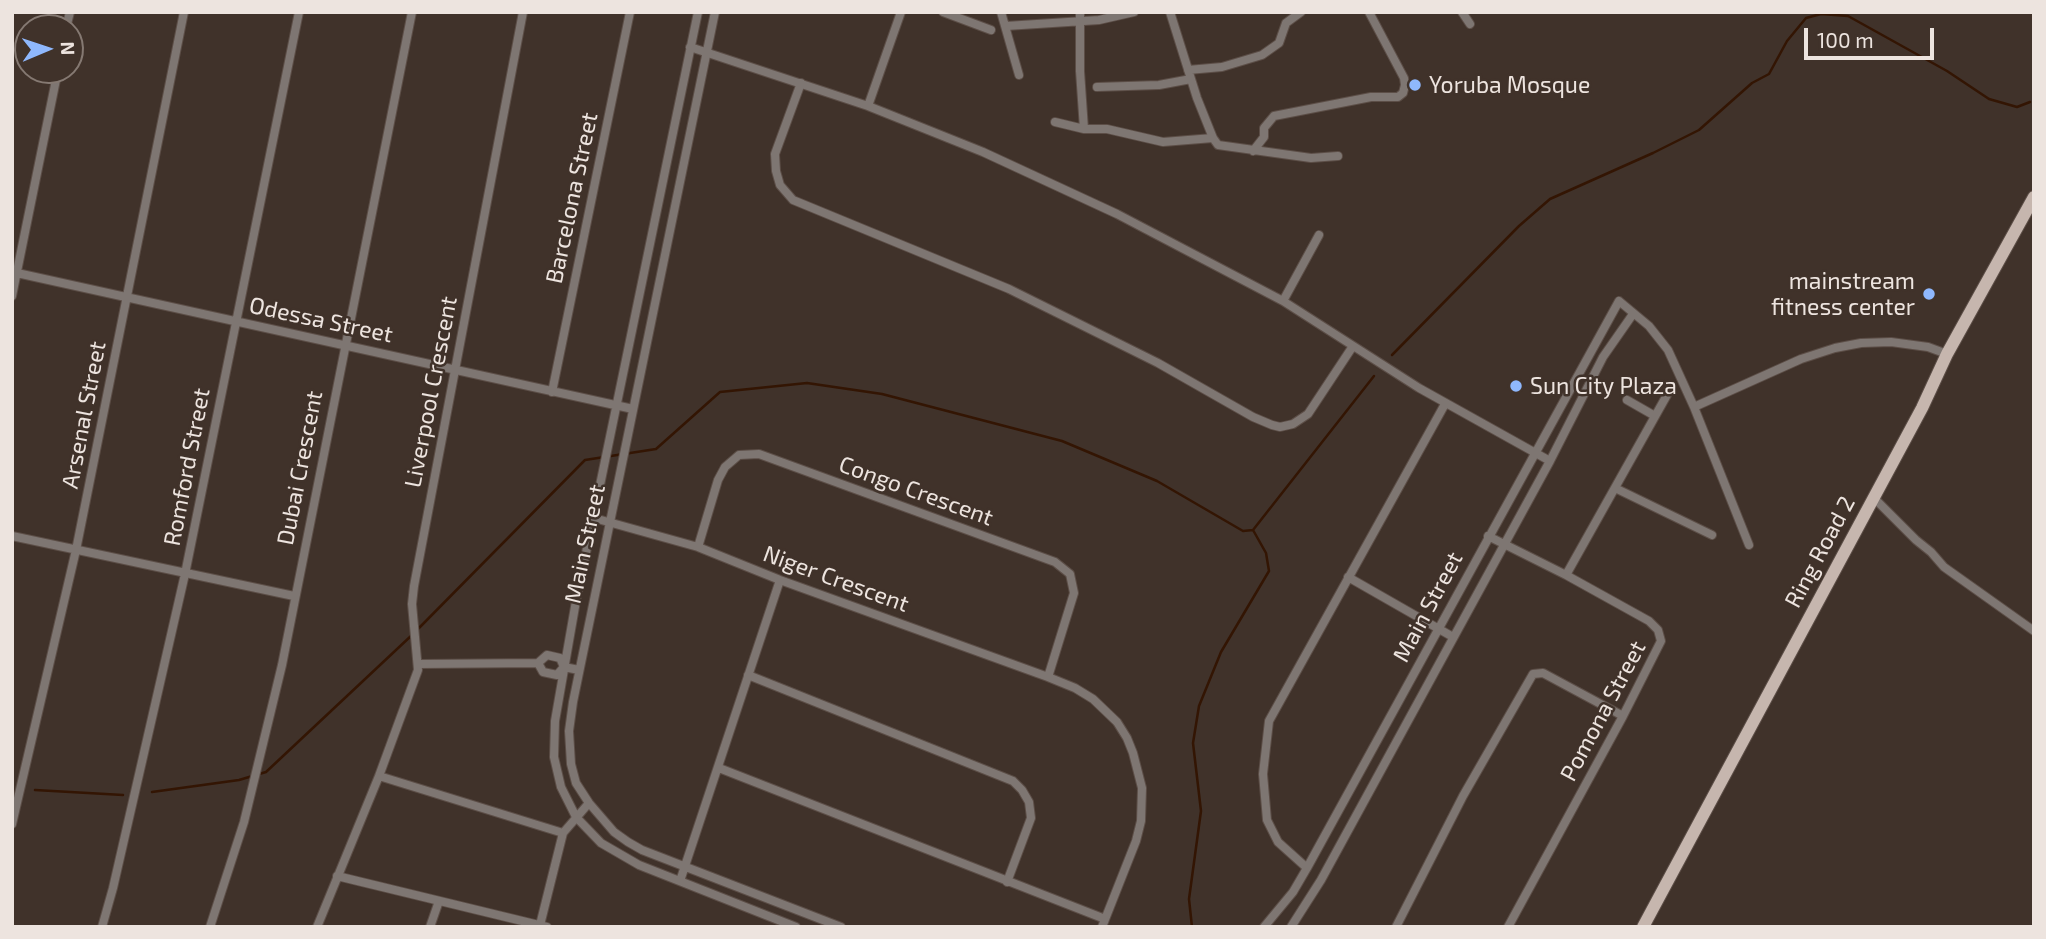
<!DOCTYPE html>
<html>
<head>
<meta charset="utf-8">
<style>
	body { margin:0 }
	#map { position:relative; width:2046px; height:939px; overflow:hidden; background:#40322a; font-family:"Exo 2",sans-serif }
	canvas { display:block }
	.frame { position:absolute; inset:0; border:14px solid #ede4df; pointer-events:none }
	.north { position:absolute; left:14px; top:14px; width:70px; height:70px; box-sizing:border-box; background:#40322a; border:2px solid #857972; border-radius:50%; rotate:88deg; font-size:19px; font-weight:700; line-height:28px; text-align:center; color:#ede4df }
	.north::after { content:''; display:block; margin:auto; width:24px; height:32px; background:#8fb8fd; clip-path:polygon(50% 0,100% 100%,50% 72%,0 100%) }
	.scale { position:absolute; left:1804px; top:28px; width:130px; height:32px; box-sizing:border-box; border:4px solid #ede4df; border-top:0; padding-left:9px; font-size:21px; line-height:24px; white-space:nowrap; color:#ede4df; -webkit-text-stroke:5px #40322a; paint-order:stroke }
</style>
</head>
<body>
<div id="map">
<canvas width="2046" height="939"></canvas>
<div class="frame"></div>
<div class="north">N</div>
<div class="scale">100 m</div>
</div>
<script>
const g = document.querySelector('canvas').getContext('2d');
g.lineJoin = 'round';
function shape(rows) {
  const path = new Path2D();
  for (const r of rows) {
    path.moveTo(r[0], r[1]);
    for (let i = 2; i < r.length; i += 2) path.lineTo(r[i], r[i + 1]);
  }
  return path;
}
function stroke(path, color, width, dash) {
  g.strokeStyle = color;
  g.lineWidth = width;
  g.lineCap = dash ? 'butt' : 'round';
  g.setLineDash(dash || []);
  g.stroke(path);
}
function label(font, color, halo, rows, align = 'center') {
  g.font = font + ' "Exo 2",sans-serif';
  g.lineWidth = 5;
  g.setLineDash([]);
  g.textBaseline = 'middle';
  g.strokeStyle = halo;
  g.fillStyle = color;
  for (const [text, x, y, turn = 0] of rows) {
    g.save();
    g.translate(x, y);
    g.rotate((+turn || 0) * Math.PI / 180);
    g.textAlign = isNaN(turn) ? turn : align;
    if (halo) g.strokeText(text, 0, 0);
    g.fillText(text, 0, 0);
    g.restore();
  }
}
const stream = shape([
	[1392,355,1519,226,1550,199,1653,153,1699,130,1752,83,1769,74,1787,41,1806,18,1821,14,1848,16,1947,71,1989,99,2017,107,2030,102],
	[417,630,585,460,656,449,720,392,807,383,882,394,1062,441,1157,481,1243,531,1253,530,1374,376],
	[35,790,123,795],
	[152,792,239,780,266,772,412,635],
	[1192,927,1189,899,1201,811,1193,743,1199,706,1221,652,1269,571,1266,553,1253,530]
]);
const street = shape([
	[698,12,576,601,555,721,554,757,561,787,576,817,601,843,639,865,796,927],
	[715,12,573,702,569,731,571,764,576,783,589,803,614,832,628,842,642,850,841,927],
	[943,12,991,30],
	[1001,12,1019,75],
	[1080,12,1080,71,1084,129],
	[1170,12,1197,98,1213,138,1218,145,1311,158,1338,156],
	[1462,12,1470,24],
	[1006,26,1099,20,1134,12],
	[66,28,70,12],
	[690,47,868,106,983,152,1117,214,1283,301,1419,388,1550,461],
	[1188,70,1222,67,1262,55,1279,43,1286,23,1301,12],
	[801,83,775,154,776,171,780,185,793,200,1009,289,1158,363,1253,417,1272,425,1280,427,1293,424,1308,414,1353,346],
	[1097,87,1159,85,1191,79],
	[868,106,901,12],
	[1055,122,1084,129,1107,129,1163,142,1213,138],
	[1253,151,1264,137,1264,128,1274,116,1371,97,1398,97,1403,93,1405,85,1404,78,1369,12],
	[17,273,633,409],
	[12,296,58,70],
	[1283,301,1319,235],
	[552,392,630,12],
	[1627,400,1655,416],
	[1694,407,1801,359,1835,348,1861,343,1891,342,1928,347,1947,354],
	[1615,488,1712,535],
	[1873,497,1916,540,1931,552,1944,567,2034,631],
	[594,518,698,547,780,580,1048,677,1075,688,1093,699,1117,722,1127,738,1133,753,1142,788,1141,821,1136,841,1102,927],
	[12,536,294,596],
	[1488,536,1566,575,1649,621,1658,630,1661,641,1623,716,1508,927],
	[698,547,718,480,725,467,739,455,759,454,1055,562,1070,574,1074,593,1048,677],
	[1566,575,1667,395],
	[1348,577,1453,637],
	[418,664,538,663],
	[564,667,557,675,543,672,538,663,547,655,560,658,564,667,579,670],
	[748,675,1013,781,1022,790,1029,802,1031,818,1007,882],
	[719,768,1105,919],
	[379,776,563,833],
	[12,824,76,550,184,12],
	[1307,868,1278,842,1267,820,1263,774,1269,721,1445,404],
	[337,876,547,927],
	[680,881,780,580],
	[540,925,563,833,589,803],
	[102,927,113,888,185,574,299,12],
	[210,927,244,822,282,665,412,12],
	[317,927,379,776,418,670,412,604,414,586,523,12],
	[430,927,439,901],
	[1264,927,1293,892,1307,868,1619,301,1649,326,1668,350,1694,407,1749,545],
	[1291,927,1321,880,1550,461,1603,357,1633,314],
	[1396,927,1463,796,1533,674,1543,673,1623,716]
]);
const primary = shape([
	[1643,927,1922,408,1947,354,2034,197]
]);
const markers = [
	[1415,85,7,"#8fb8fd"],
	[1929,294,7,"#8fb8fd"],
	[1516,386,7,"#8fb8fd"]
];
const poiNames = [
	["Yoruba Mosque",1429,85],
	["mainstream",1915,281,"right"],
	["fitness center",1915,307,"right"],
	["Sun City Plaza",1530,386]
];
const streetNames = [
	["Barcelona Street",572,198,-78],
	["Odessa Street",321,320,12],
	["Liverpool Crescent",431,392,-79],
	["Arsenal Street",84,415,-79],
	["Romford Street",187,467,-79],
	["Dubai Crescent",300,468,-79],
	["Congo Crescent",916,491,20],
	["Main Street",585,544,-78],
	["Ring Road 2",1820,552,-62],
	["Niger Crescent",836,579,20],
	["Main Street",1428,607,-62],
	["Pomona Street",1603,711,-62]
];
stroke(stream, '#331503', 2.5);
stroke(street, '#5c4e47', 10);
stroke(primary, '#5c4e47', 14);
stroke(street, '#7e7672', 8);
stroke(primary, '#c6b6ae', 12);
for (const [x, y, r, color] of markers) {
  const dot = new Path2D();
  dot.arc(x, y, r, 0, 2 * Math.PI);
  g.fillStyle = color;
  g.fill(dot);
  stroke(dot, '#40322a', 2.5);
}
label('23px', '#ede4df', '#40322a', poiNames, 'left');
label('23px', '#ede4df', '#40322a', streetNames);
</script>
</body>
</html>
